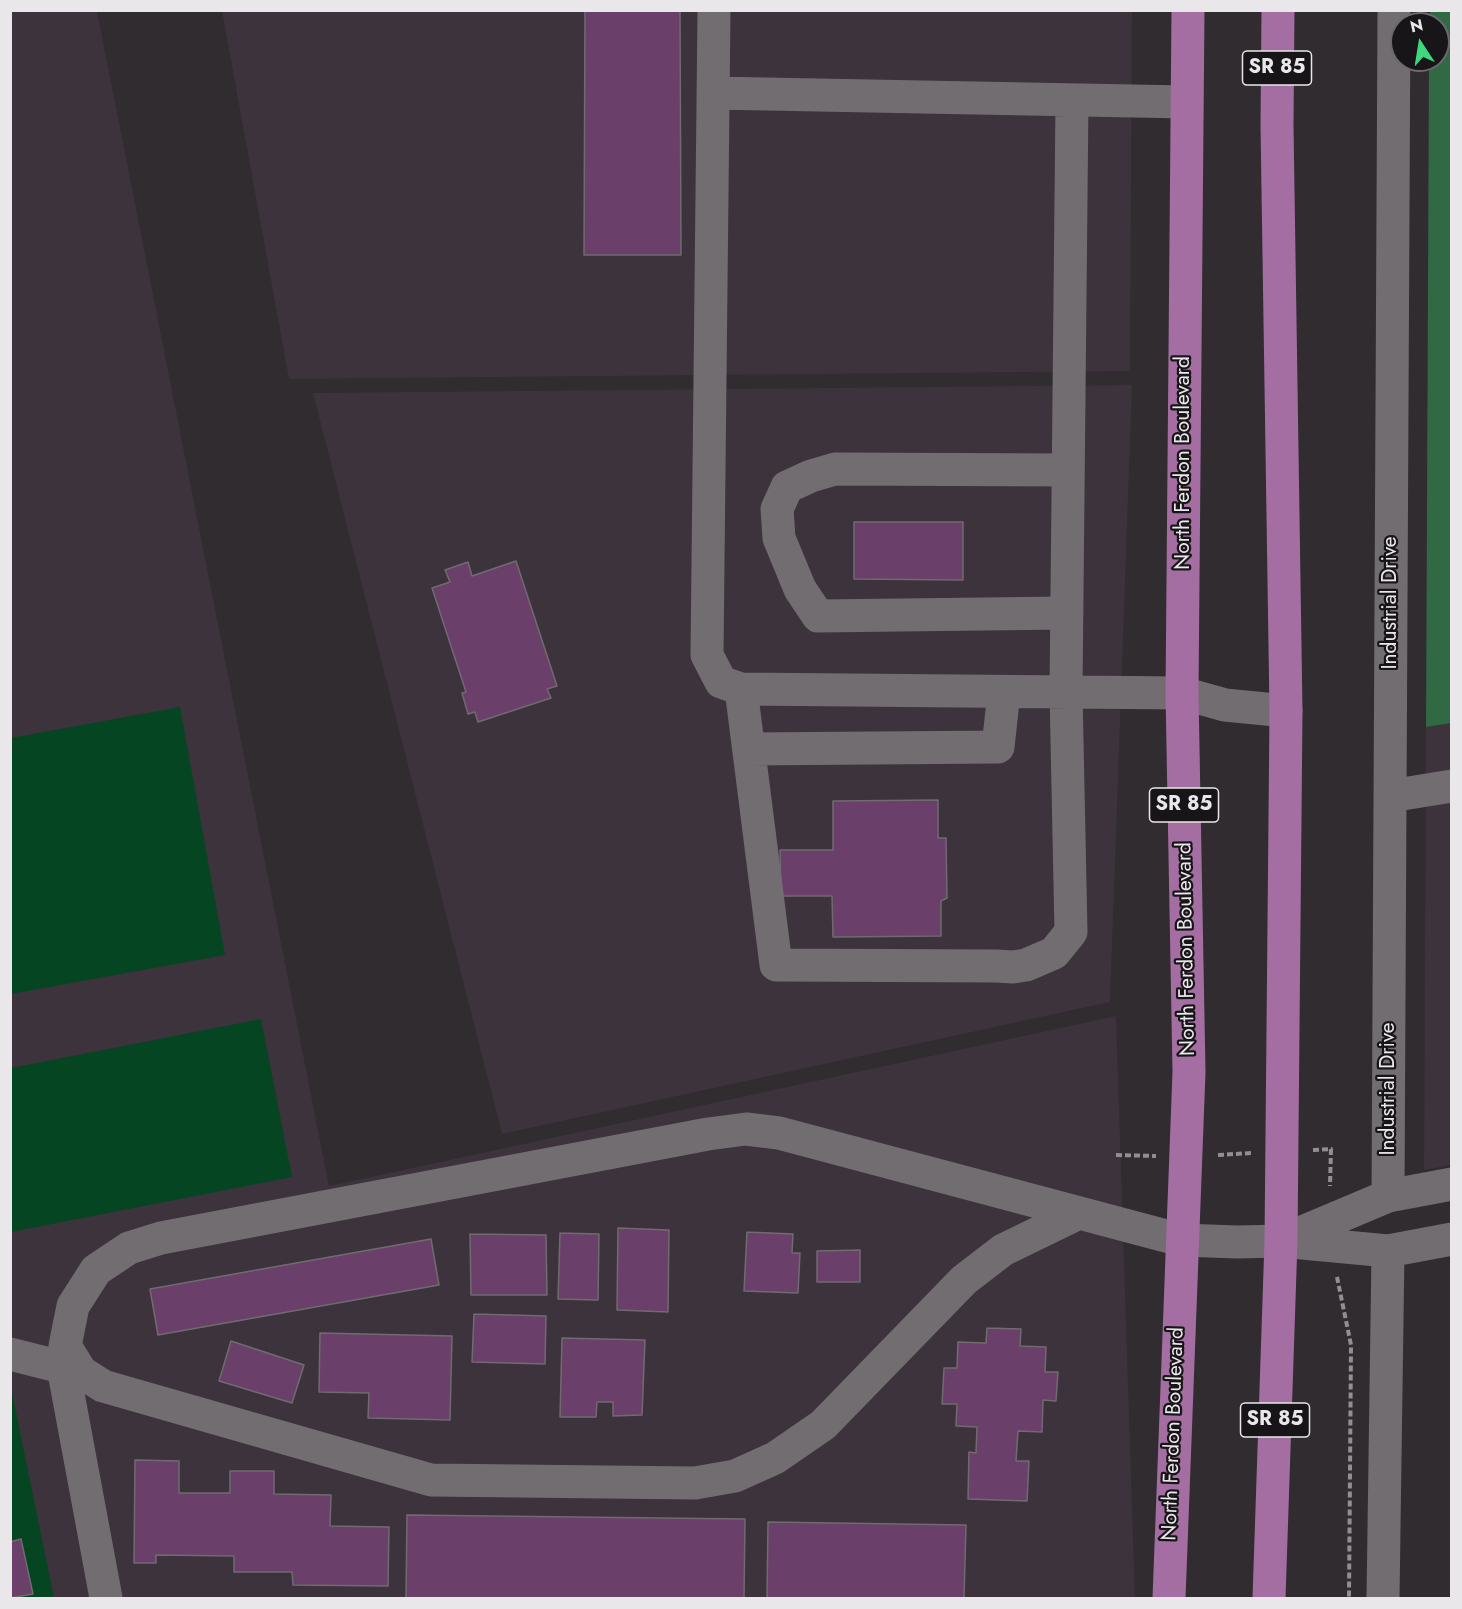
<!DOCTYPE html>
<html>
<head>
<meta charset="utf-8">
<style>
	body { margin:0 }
	#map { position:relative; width:1462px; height:1609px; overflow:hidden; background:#302c30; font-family:Jost,sans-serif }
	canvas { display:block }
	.frame { position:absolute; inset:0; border:12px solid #e9e7e9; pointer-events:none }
	.north { position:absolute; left:1390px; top:12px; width:60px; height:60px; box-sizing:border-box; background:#171517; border:2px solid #6b696b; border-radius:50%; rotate:348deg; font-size:16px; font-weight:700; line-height:24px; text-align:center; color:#e9e7e9 }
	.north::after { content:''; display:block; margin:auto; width:21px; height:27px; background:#3ed77d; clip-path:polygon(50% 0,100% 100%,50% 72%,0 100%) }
</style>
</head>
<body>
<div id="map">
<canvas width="1462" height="1609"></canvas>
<div class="frame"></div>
<div class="north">N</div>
</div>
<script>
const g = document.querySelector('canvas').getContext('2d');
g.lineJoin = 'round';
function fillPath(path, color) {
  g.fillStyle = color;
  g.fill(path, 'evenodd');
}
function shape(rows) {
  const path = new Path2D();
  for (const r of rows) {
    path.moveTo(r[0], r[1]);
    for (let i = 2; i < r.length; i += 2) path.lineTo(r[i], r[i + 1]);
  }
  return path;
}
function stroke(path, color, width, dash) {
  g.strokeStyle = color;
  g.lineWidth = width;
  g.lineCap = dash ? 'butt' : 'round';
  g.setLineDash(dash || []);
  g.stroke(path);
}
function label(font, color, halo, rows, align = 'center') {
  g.font = font + ' Jost,sans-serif';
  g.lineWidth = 4.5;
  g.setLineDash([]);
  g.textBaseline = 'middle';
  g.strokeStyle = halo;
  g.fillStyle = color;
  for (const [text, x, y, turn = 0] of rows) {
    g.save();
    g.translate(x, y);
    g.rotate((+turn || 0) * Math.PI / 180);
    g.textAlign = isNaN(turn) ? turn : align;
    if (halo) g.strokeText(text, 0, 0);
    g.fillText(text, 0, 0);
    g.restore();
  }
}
const built = shape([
	[11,11,97,11,329,1186,1116,1016,1135,1598,11,1598],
	[222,11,1132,11,1130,371,289,379],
	[1132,385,1110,1002,502,1134,313,393],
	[1451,723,1451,1165,1424,1170,1426,727]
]);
const green = shape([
	[180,707,225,955,11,994,11,738],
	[261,1019,292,1177,11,1232,11,1068],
	[11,1388,54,1598,11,1598]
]);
const forest = shape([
	[1451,10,1452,723,1426,727,1429,60,1438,60,1438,24,1430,24,1430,11]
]);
const building = shape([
	[585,10,680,10,681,255,584,255,585,10],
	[854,522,963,522,963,580,854,579,854,522],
	[516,561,557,686,547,689,551,698,478,722,475,712,468,714,462,693,466,692,432,588,450,582,445,570,468,562,472,576,516,561],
	[938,800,938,838,946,838,947,898,941,901,941,936,833,937,832,896,781,896,780,850,833,850,833,801,938,800],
	[618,1228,669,1230,668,1312,617,1310,618,1228],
	[747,1232,793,1234,792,1253,800,1253,798,1293,744,1291,747,1232],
	[560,1233,599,1234,598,1300,558,1299,560,1233],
	[470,1234,546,1235,547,1295,471,1295,470,1234],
	[431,1239,439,1285,158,1335,150,1289,431,1239],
	[860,1250,860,1282,817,1282,817,1251,860,1250],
	[474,1314,546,1316,545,1364,472,1362,474,1314],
	[987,1328,1021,1329,1020,1346,1046,1347,1045,1372,1058,1372,1056,1401,1043,1400,1042,1432,1018,1431,1016,1461,1029,1461,1027,1501,968,1499,969,1452,976,1453,977,1427,956,1426,957,1404,942,1404,944,1368,957,1368,958,1342,986,1343,987,1328],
	[320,1333,452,1336,450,1420,368,1418,369,1393,319,1392,320,1333],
	[562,1338,645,1340,642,1415,613,1416,613,1402,597,1402,596,1417,560,1417,562,1338],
	[231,1341,304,1365,292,1403,219,1381,231,1341],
	[135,1460,179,1461,179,1493,230,1493,230,1471,274,1471,274,1494,331,1495,330,1526,389,1527,388,1586,293,1585,292,1572,234,1572,234,1556,156,1555,156,1563,134,1563,135,1460],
	[407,1515,745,1519,744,1598,406,1598,407,1515],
	[768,1522,966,1525,964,1598,767,1598,768,1522],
	[21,1539,33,1594,10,1598,10,1542,21,1539]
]);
const path = shape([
	[1313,1150,1331,1149,1330,1186],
	[1116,1155,1156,1156],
	[1218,1155,1252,1153],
	[1337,1277,1351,1345,1349,1598]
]);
const minor = shape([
	[714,10,707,655,721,682,741,689,1182,693,1225,705,1286,711],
	[713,93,1186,102],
	[1067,613,818,616,800,589,779,538,777,509,787,487,811,476,835,469,1068,470],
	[741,689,776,965,996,966,1013,967,1026,965,1054,953,1071,932,1066,692,1072,100],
	[749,749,998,747,1004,692],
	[1390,796,1452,786],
	[1388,1196,1394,10],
	[1077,1214,1003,1250,964,1280,823,1425,775,1458,735,1476,695,1483,431,1480,103,1386,81,1372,65,1346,73,1306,96,1270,129,1248,161,1238,708,1134,746,1129,779,1133,1181,1240,1237,1242,1281,1241,1388,1251,1452,1239],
	[1286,1239,1388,1196,1452,1184],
	[10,1354,81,1372],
	[63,1367,106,1598],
	[1383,1598,1388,1251]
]);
const major = shape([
	[1169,1598,1189,1072,1182,693,1188,10],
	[1269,1598,1281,1241,1286,711,1277,125,1278,10]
]);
const shields = [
	[1277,68,69],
	[1184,805,69],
	[1275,1420,69]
];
const shieldNames = [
	["SR 85",1277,68],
	["SR 85",1184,805],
	["SR 85",1275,1420]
];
const streetNames = [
	["North Ferdon Boulevard",1184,463,-90],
	["Industrial Drive",1391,603,-90],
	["North Ferdon Boulevard",1187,949,-91],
	["Industrial Drive",1389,1089,-90],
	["North Ferdon Boulevard",1174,1434,-88]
];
fillPath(built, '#3c333c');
fillPath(green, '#064522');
fillPath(forest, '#316944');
fillPath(building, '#6a3f69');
stroke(building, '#706b70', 1.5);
stroke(path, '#928f92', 4, [6, 3]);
stroke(minor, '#726d71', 33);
stroke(major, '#a46ea3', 33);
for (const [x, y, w] of shields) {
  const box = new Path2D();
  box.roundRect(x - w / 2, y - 17, w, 34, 4.5);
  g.fillStyle = '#171517';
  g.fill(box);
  stroke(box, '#e9e7e9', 1.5);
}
label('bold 20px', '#e9e7e9', null, shieldNames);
label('21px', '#e9e7e9', '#171517', streetNames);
</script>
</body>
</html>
